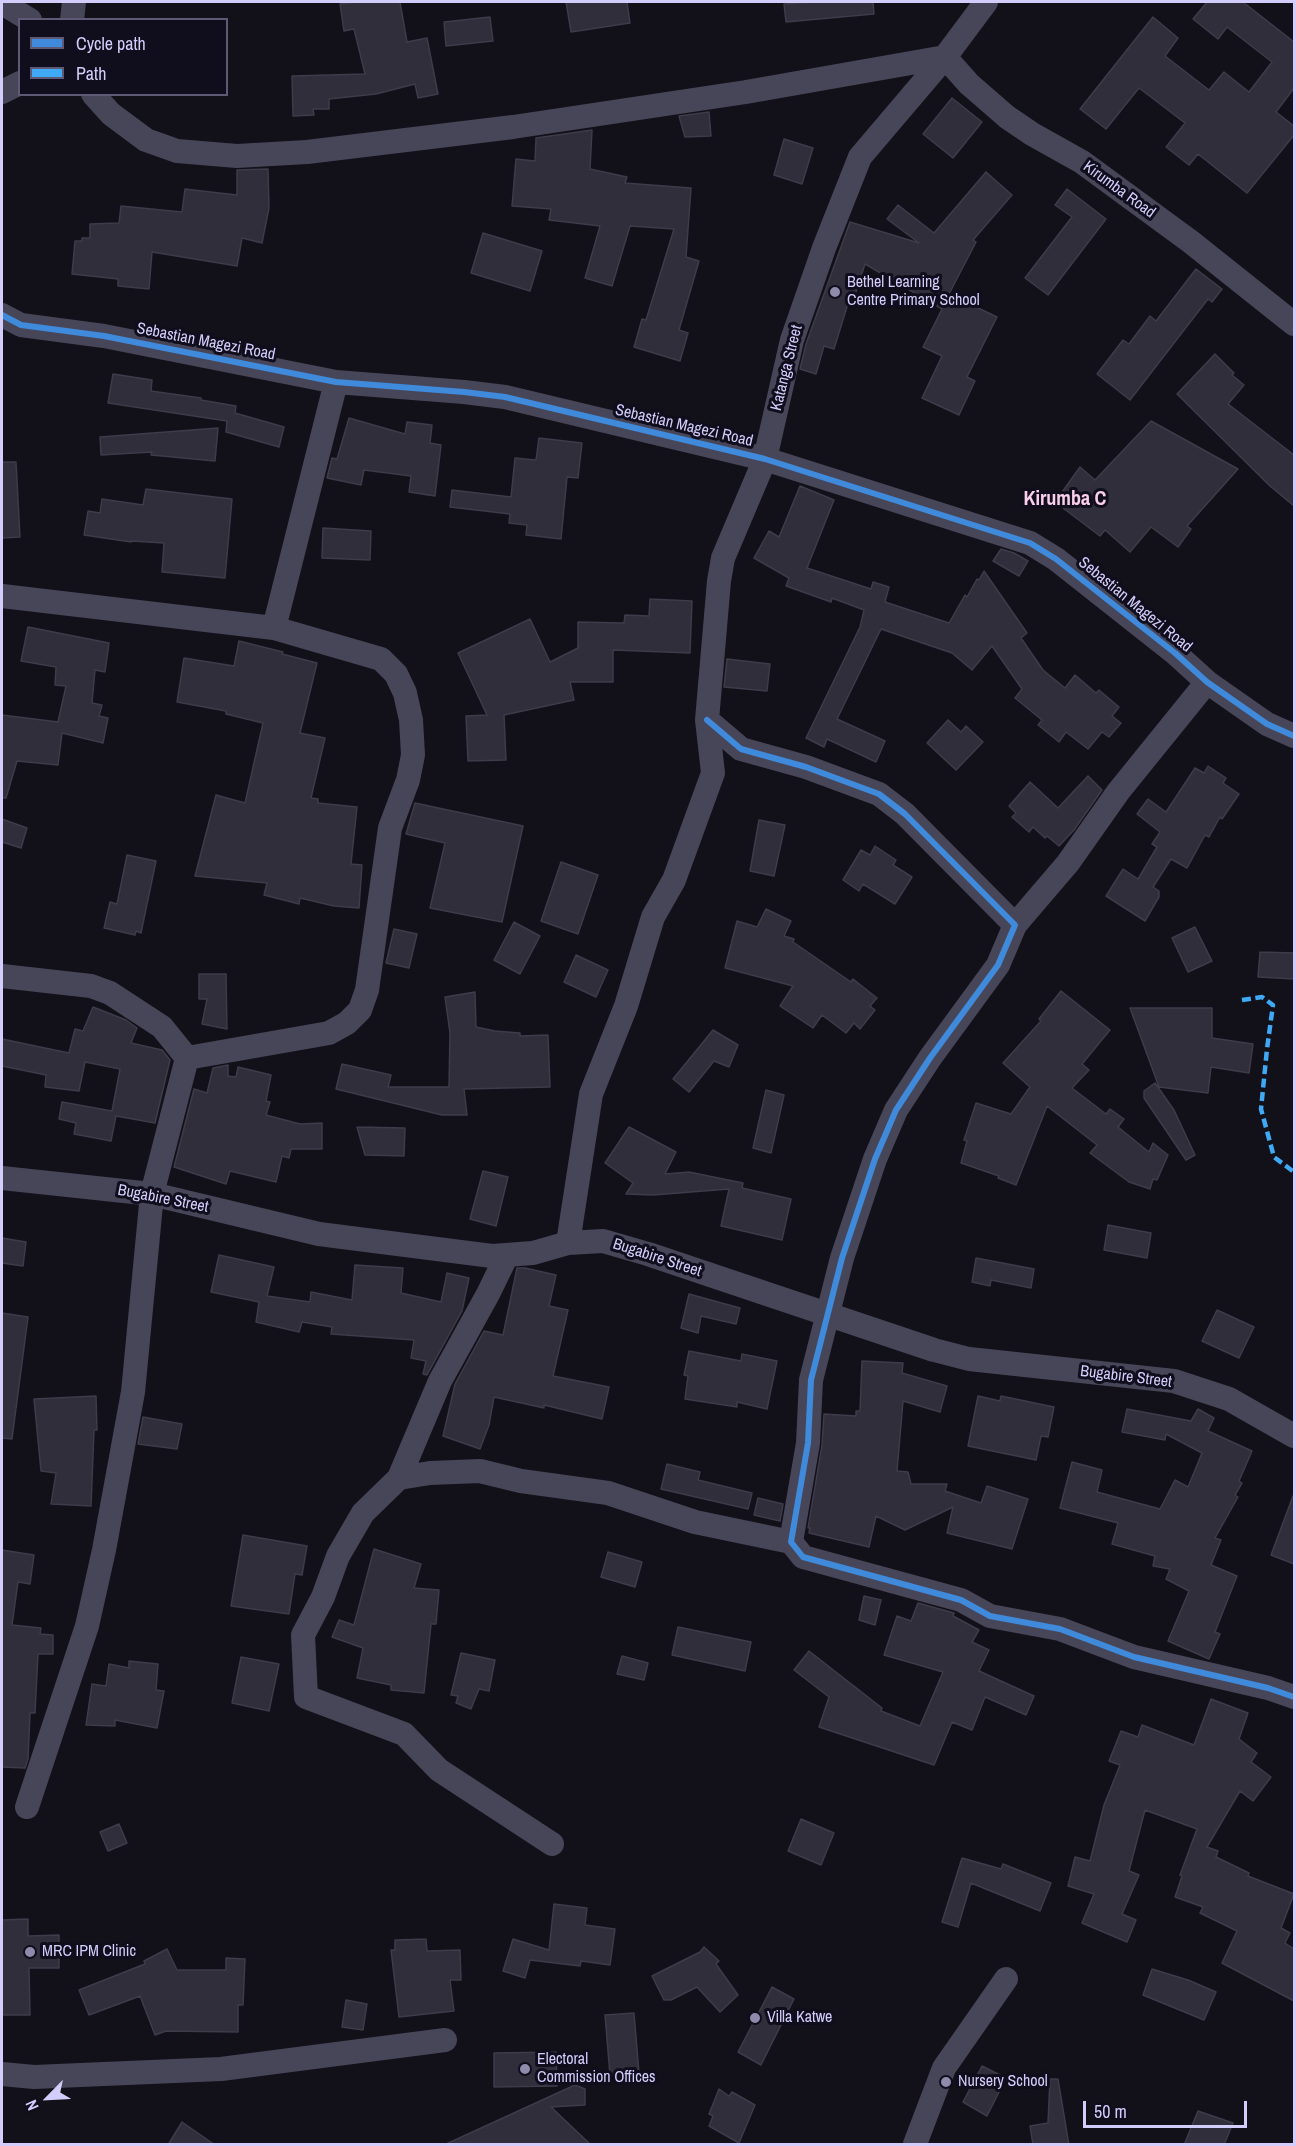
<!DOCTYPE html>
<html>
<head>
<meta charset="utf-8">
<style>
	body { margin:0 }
	#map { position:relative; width:1296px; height:2146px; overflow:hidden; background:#121018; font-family:"Archivo Narrow",sans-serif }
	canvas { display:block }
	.frame { position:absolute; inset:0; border:3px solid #d2cdfa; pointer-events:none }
	.legend { position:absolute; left:18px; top:18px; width:210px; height:78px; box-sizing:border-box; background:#100d1c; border:2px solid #5e5a75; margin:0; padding:8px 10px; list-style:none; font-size:18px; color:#d2cdfa }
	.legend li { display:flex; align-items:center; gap:12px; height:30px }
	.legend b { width:30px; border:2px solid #5e5a75 }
	.north { position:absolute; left:18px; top:2068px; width:60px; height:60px; -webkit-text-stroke:4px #100d1c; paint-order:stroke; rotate:246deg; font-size:16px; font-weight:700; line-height:24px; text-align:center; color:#d2cdfa }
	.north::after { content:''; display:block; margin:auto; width:21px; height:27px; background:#d2cdfa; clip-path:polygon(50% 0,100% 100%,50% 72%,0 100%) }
	.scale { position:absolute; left:1083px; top:2101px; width:164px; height:27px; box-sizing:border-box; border:3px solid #d2cdfa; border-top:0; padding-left:8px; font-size:18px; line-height:21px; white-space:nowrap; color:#d2cdfa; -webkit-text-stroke:4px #100d1c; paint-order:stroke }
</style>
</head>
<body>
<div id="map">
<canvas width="1296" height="2146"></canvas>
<div class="frame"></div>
<ul class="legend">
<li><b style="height:8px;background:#408adc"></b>Cycle path</li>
<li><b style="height:8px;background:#3fa9f5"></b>Path</li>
</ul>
<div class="north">N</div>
<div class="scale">50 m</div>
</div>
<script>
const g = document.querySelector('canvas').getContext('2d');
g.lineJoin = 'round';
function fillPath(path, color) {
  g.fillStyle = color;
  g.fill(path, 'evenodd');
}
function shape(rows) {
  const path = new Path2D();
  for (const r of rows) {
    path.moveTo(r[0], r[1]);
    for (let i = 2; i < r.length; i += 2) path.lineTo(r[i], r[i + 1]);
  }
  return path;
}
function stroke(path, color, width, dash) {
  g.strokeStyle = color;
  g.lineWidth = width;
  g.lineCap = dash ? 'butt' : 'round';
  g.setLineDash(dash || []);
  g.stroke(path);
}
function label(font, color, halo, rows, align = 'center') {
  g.font = font + ' "Archivo Narrow",sans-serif';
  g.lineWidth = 6;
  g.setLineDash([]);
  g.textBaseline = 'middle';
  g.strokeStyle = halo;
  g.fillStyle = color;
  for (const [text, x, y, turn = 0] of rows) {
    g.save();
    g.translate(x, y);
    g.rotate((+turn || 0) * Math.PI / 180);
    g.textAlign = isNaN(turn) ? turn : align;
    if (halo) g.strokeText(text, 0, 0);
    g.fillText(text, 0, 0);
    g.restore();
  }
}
const building = shape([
	[358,2,400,2,407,42,427,38,438,94,418,98,415,84,376,94,329,99,329,109,313,109,314,115,293,116,292,76,365,74,354,29,344,31,340,4,358,2],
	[566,2,627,2,630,23,571,32,566,2],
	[814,2,873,2,874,14,786,22,784,4,814,2],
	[1207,2,1243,2,1294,42,1294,88,1276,112,1294,126,1294,135,1247,193,1198,154,1189,165,1166,147,1185,123,1139,88,1106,129,1080,109,1153,17,1178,38,1165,56,1209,90,1224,72,1249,92,1272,62,1227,27,1218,39,1193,19,1207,2],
	[490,17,493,41,446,46,444,22,490,17],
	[952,98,982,122,953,158,923,134,952,98],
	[709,112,711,136,685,137,679,116,709,112],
	[592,130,590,169,627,177,625,183,691,188,686,257,699,261,679,330,688,333,680,361,634,347,642,319,646,320,674,229,630,226,612,286,585,278,600,226,549,220,551,209,512,206,516,159,535,161,536,138,592,130],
	[784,139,813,148,802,184,774,175,784,139],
	[268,169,269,208,262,243,242,238,237,266,152,252,149,289,118,286,118,279,72,274,75,241,82,241,82,238,90,238,90,224,119,223,121,206,182,212,185,189,237,195,237,170,268,169],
	[986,172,1012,195,973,240,976,242,949,294,997,317,967,377,975,381,959,415,922,398,942,356,923,347,942,309,865,264,854,298,850,297,834,349,824,346,816,374,800,369,806,344,850,222,919,243,887,219,898,205,934,233,986,172],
	[1067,189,1106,219,1048,295,1025,278,1072,217,1055,205,1067,189],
	[483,233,542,251,530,291,471,273,483,233],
	[1196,269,1222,289,1212,302,1208,299,1130,400,1097,374,1123,340,1129,344,1150,316,1156,321,1196,269],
	[1215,354,1234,373,1232,375,1244,385,1228,404,1294,455,1294,506,1270,486,1177,394,1215,354],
	[113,374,152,380,151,391,201,398,201,400,236,406,235,413,284,427,279,447,226,432,227,421,108,403,113,374],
	[349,418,405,434,407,422,432,425,430,443,441,445,435,496,409,492,411,476,364,470,361,485,327,478,332,458,337,459,349,418],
	[1151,421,1238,469,1187,526,1191,529,1178,547,1151,527,1130,552,1105,530,1100,536,1055,502,1080,467,1095,480,1151,421],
	[218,428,215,461,151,455,152,452,101,455,100,437,218,428],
	[539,438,582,443,578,478,567,477,561,539,526,535,527,525,509,523,510,514,450,507,452,490,511,497,515,458,536,460,539,438],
	[2,462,16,462,20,537,2,538,2,462],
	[800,486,834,500,807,568,871,589,873,582,889,587,885,602,949,623,965,595,967,597,977,579,979,580,984,571,1027,633,1021,638,1043,670,1065,688,1075,675,1096,693,1099,690,1119,707,1112,716,1121,723,1109,737,1102,732,1088,749,1066,732,1059,742,1038,725,1042,720,1015,698,1022,689,992,646,972,670,952,653,881,629,837,719,885,741,876,762,827,739,824,747,806,738,860,627,864,610,832,598,831,602,786,586,789,578,754,558,769,531,779,537,800,486],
	[146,489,232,499,225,578,162,572,164,543,131,541,131,542,84,535,88,511,100,513,102,499,143,505,146,489],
	[323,528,371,531,370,560,322,558,323,528],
	[1001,549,1014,553,1028,561,1019,576,993,561,1001,549],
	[650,599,692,601,690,653,613,650,613,682,570,682,574,700,504,715,506,760,468,761,466,716,487,715,458,653,530,619,550,662,578,648,578,622,624,623,625,615,649,616,650,599],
	[28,627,109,643,105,672,95,670,92,703,102,705,99,716,108,718,103,743,62,733,58,765,17,761,6,798,2,798,2,715,58,722,66,686,55,685,56,667,21,661,28,627],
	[239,641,283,652,282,654,317,663,300,733,325,738,311,798,318,799,318,803,357,807,351,864,362,865,359,908,334,906,300,898,299,904,264,895,267,883,195,876,216,795,245,803,263,723,226,714,226,711,177,702,184,658,234,666,239,641],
	[727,659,770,664,767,691,724,687,727,659],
	[948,720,961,732,966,726,983,742,956,770,927,743,948,720],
	[1208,766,1226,778,1223,783,1239,794,1222,819,1220,817,1209,837,1205,835,1187,868,1171,859,1153,887,1159,891,1159,897,1145,921,1106,896,1123,869,1138,879,1157,847,1152,844,1160,832,1137,814,1148,799,1166,812,1195,768,1204,773,1208,766],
	[1088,776,1102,790,1074,830,1059,846,1047,836,1045,838,1033,827,1029,832,1012,817,1016,813,1009,806,1030,782,1058,808,1088,776],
	[415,803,523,826,502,922,430,908,445,843,406,834,415,803],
	[2,819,27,828,21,848,2,842,2,819],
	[759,820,785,825,774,876,750,871,759,820],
	[875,846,896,860,893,865,912,877,895,904,863,884,859,891,843,880,861,850,870,855,875,846],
	[127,855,156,861,141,933,136,931,135,935,104,928,110,902,117,904,127,855],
	[561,862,598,875,578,934,541,921,561,862],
	[766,909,791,921,784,936,794,939,793,942,851,982,853,979,877,998,870,1006,875,1010,860,1029,854,1023,846,1033,822,1015,813,1028,780,1006,793,986,725,968,737,921,757,927,766,909],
	[514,922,540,936,520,974,494,960,514,922],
	[1195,927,1212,961,1188,972,1172,938,1195,927],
	[394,929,417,934,409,968,386,963,394,929],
	[1260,952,1294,953,1294,979,1258,977,1260,952],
	[576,955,608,970,596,997,564,982,576,955],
	[199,974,226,974,227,1029,202,1024,207,999,199,999,199,974],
	[1061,991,1110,1030,1082,1064,1089,1070,1072,1088,1106,1114,1110,1109,1124,1119,1118,1127,1149,1152,1153,1143,1168,1155,1157,1180,1153,1179,1150,1189,1129,1182,1090,1153,1097,1145,1047,1106,1016,1185,998,1178,999,1176,961,1163,967,1141,964,1140,976,1103,1011,1114,1030,1087,1003,1063,1041,1021,1039,1019,1061,991],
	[475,992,476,1027,495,1031,520,1033,520,1036,548,1035,550,1087,464,1089,467,1115,442,1115,336,1089,342,1064,391,1075,388,1087,449,1087,450,1033,445,997,475,992],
	[93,1007,126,1020,137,1028,131,1043,162,1050,170,1060,155,1123,116,1116,111,1141,74,1134,76,1123,59,1119,62,1102,112,1111,120,1069,85,1062,79,1091,45,1087,46,1075,2,1066,2,1039,69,1053,75,1029,83,1031,93,1007],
	[1130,1008,1212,1008,1212,1038,1253,1044,1249,1073,1211,1067,1208,1093,1159,1087,1130,1008],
	[713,1030,738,1045,729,1067,714,1061,689,1092,673,1079,713,1030],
	[228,1065,228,1076,236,1077,238,1067,271,1075,266,1101,270,1102,266,1115,300,1124,322,1123,322,1149,291,1149,289,1158,282,1156,276,1182,230,1171,226,1184,174,1167,194,1089,207,1093,213,1068,228,1065],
	[1155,1083,1174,1110,1195,1155,1186,1160,1144,1098,1144,1091,1155,1083],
	[766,1090,784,1095,771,1153,753,1148,766,1090],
	[357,1127,405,1128,404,1156,365,1155,357,1127],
	[629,1127,676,1152,665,1174,689,1172,743,1183,742,1188,791,1199,782,1240,721,1226,729,1189,653,1195,626,1194,633,1183,605,1163,629,1127],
	[483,1171,508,1177,496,1226,470,1219,483,1171],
	[1108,1225,1151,1233,1147,1258,1104,1250,1108,1225],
	[2,1238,26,1242,23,1266,2,1263,2,1238],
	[219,1255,274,1267,267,1296,310,1302,311,1292,352,1300,355,1265,403,1268,401,1293,441,1302,447,1273,469,1278,462,1311,427,1375,423,1374,426,1361,411,1358,414,1340,331,1334,332,1327,302,1322,299,1332,256,1322,259,1302,211,1292,219,1255],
	[976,1258,1034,1269,1031,1288,991,1280,990,1286,972,1282,976,1258],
	[517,1268,525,1268,556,1275,549,1306,568,1310,553,1376,609,1387,602,1419,544,1405,544,1408,494,1397,489,1425,480,1449,443,1436,455,1384,484,1331,503,1335,517,1268],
	[689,1294,740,1308,736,1324,701,1316,698,1333,681,1328,689,1294],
	[1217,1310,1254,1327,1239,1358,1202,1341,1217,1310],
	[2,1313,28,1317,12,1439,2,1438,2,1313],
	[689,1351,741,1361,742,1354,777,1361,767,1409,737,1402,737,1407,685,1399,688,1376,684,1375,689,1351],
	[862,1361,903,1363,902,1373,947,1386,940,1412,903,1401,897,1471,908,1472,911,1484,947,1484,945,1491,981,1503,987,1486,1028,1499,1012,1549,947,1533,953,1507,905,1530,876,1516,869,1547,809,1533,810,1528,808,1528,822,1445,824,1414,856,1416,856,1411,860,1411,862,1361],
	[96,1396,97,1430,94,1430,91,1506,51,1504,56,1473,41,1471,34,1399,96,1396],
	[978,1396,1000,1401,1001,1396,1054,1407,1048,1437,1041,1436,1036,1460,968,1446,978,1396],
	[1127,1409,1191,1421,1198,1409,1214,1418,1208,1431,1252,1451,1239,1481,1242,1483,1235,1495,1238,1497,1215,1538,1221,1540,1211,1565,1237,1576,1215,1632,1220,1634,1209,1659,1168,1641,1189,1591,1166,1579,1170,1569,1153,1566,1155,1556,1112,1544,1118,1523,1060,1508,1072,1462,1102,1470,1097,1492,1160,1509,1175,1480,1188,1487,1202,1453,1166,1434,1165,1440,1122,1432,1127,1409],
	[143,1417,182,1424,177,1449,138,1444,143,1417],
	[667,1464,700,1472,698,1480,752,1493,748,1509,661,1489,667,1464],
	[1293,1496,1294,1496,1294,1564,1271,1555,1293,1496],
	[758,1498,783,1504,780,1521,754,1515,758,1498],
	[243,1535,307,1546,302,1575,295,1574,289,1614,231,1606,243,1535],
	[374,1549,421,1564,414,1588,439,1590,436,1624,431,1624,424,1693,391,1690,391,1685,357,1678,363,1648,332,1637,339,1620,354,1625,374,1549],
	[2,1550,34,1555,30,1584,18,1582,12,1625,41,1628,40,1634,53,1635,53,1654,38,1654,35,1713,30,1713,28,1759,25,1768,2,1767,2,1550],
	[608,1552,642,1562,635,1587,601,1577,608,1552],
	[864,1596,881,1600,875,1625,859,1620,864,1596],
	[918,1603,954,1613,953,1616,979,1630,972,1642,989,1650,979,1671,1034,1696,1026,1715,985,1697,972,1730,952,1722,934,1765,819,1727,829,1697,794,1670,809,1651,882,1708,881,1711,920,1726,943,1672,884,1655,897,1616,911,1621,918,1603],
	[678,1627,751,1642,745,1671,672,1655,678,1627],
	[461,1653,495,1660,489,1691,479,1689,471,1709,456,1703,458,1696,451,1695,461,1653],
	[622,1656,648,1663,644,1680,617,1674,622,1656],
	[241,1657,279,1664,269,1711,232,1703,241,1657],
	[129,1661,158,1664,156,1690,164,1691,157,1728,115,1720,115,1726,86,1725,92,1684,106,1686,109,1664,129,1668,129,1661],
	[1211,1699,1248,1713,1239,1739,1257,1753,1251,1762,1271,1777,1253,1801,1240,1791,1207,1847,1218,1851,1216,1857,1249,1873,1248,1876,1294,1894,1281,1928,1290,1933,1285,1943,1294,1949,1294,2001,1222,1963,1237,1931,1200,1913,1203,1907,1175,1897,1182,1876,1180,1875,1197,1829,1145,1810,1129,1871,1139,1875,1122,1914,1136,1920,1127,1942,1082,1923,1094,1894,1068,1886,1075,1857,1090,1861,1104,1805,1120,1765,1109,1761,1121,1731,1138,1737,1142,1725,1194,1745,1211,1699],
	[801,1819,834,1833,821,1865,788,1851,801,1819],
	[119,1824,127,1843,108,1851,100,1832,119,1824],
	[962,1858,1001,1869,1003,1864,1051,1883,1040,1911,971,1883,958,1927,942,1922,962,1858],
	[554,1904,587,1908,585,1925,615,1929,610,1965,581,1961,580,1966,530,1960,525,1978,503,1971,513,1939,549,1950,554,1904],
	[28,1919,28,1936,59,1935,59,1968,29,1968,30,2015,2,2015,2,1920,28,1919],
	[426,1939,427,1951,460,1950,461,1980,450,1980,454,2011,399,2017,391,1950,395,1950,395,1940,426,1939],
	[704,1947,719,1961,716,1964,738,1995,720,2012,697,1987,671,2000,664,2000,652,1976,700,1952,704,1947],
	[167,1949,177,1970,226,1970,226,1958,245,1959,243,2005,238,2005,238,2032,166,2031,155,2035,140,1996,89,2015,79,1990,145,1964,144,1961,167,1949],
	[1152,1969,1188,1980,1216,1992,1204,2020,1143,1995,1152,1969],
	[772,1987,794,1999,761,2065,738,2052,772,1987],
	[346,2000,367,2004,363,2030,342,2027,346,2000],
	[634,2013,639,2073,610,2075,605,2015,634,2013],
	[556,2052,557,2086,494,2087,494,2053,556,2052],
	[982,2066,1006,2078,987,2116,963,2102,982,2066],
	[1050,2079,1058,2079,1069,2145,1033,2145,1030,2126,1048,2123,1050,2079],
	[575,2085,585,2089,585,2105,551,2107,591,2145,444,2145,575,2085],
	[719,2089,729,2096,732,2092,755,2105,739,2143,709,2126,713,2116,709,2114,719,2089],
	[1198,2111,1233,2123,1224,2145,1184,2145,1198,2111],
	[182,2122,215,2145,168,2145,182,2122]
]);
const minor = shape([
	[2,3,30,20],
	[72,20,74,2],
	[2,92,20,83],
	[93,94,111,114,146,140,177,151,237,156,307,152,513,127,746,92,945,57,969,84,1007,117,1032,134,1082,162,1191,242,1294,324],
	[2,315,21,325,104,336,336,382,464,392,505,397,765,459,1030,543,1056,559,1175,653,1207,682,1267,724,1294,736],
	[2,596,274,628,381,659,396,674,405,693,411,720,413,755,408,780,390,828,367,990,360,1010,347,1023,329,1033,187,1058],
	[274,628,336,382],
	[707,720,741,749,806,767,879,794,905,814,1015,925,998,965,930,1058,896,1110,875,1159,842,1258,811,1380,808,1443,791,1542,803,1557,961,1600,990,1616,1060,1629,1134,1657,1268,1688,1294,1697],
	[1015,925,1068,863,1118,792,1207,682],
	[2,976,91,986,110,993,162,1027,187,1058,152,1194,133,1392,104,1550,87,1626,27,1807],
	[2,1178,152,1194,319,1234,492,1256,533,1253,568,1243,603,1241,648,1254,934,1350,969,1359,1174,1381,1229,1399,1294,1436],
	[568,1243,591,1094,626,1006,653,917,674,880,713,773,707,720,719,581,723,558,765,459,792,340,824,248,860,157,945,57,986,2],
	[399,1478,440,1381,488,1294,507,1255],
	[552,1844,439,1770,404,1734,306,1697,303,1635,323,1597,338,1556,363,1513,399,1478,430,1473,480,1471,521,1481,608,1493,695,1522,791,1542],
	[2,2074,34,2077,221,2069,445,2040],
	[915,2144,944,2068,1006,1979]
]);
const quiet = shape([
	[1242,1000,1262,997,1273,1005,1267,1049,1261,1109,1274,1157,1294,1172]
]);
const cycleway = shape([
	[2,315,21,325,104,336,336,382,464,392,505,397,765,459,1030,543,1056,559,1175,653,1207,682,1267,724,1294,736],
	[707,720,741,749,806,767,879,794,905,814,1015,925,998,965,930,1058,896,1110,875,1159,842,1258,811,1380,808,1443,791,1542,803,1557,961,1600,990,1616,1060,1629,1134,1657,1268,1688,1294,1697]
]);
const markers = [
	[835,292,6,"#8f8bab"],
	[30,1952,6,"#8f8bab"],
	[755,2018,6,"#8f8bab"],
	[525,2069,6,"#8f8bab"],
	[946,2082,6,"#8f8bab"]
];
const streetNames = [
	["Kirumba Road",1119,190,36],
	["Sebastian Magezi Road",206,342,11],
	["Katanga Street",787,368,-76],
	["Sebastian Magezi Road",684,426,13],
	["Sebastian Magezi Road",1135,605,39],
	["Bugabire Street",163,1199,11],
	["Bugabire Street",657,1258,18],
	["Bugabire Street",1126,1377,7]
];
const poiNames = [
	["Bethel Learning",847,283],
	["Centre Primary School",847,301],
	["MRC IPM Clinic",42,1952],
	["Villa Katwe",767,2018],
	["Electoral",537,2060],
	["Commission Offices",537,2078],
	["Nursery School",958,2082]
];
const quarterNames = [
	["Kirumba C",1065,500]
];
fillPath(building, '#302e3b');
stroke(building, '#3e3b4b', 1.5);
stroke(minor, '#474659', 24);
stroke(quiet, '#3fa9f5', 4.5, [9, 4.5]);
stroke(cycleway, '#408adc', 6);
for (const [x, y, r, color] of markers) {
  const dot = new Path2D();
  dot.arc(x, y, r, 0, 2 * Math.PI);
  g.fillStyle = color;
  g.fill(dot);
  stroke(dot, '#100d1c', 2);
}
label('16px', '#d2cdfa', '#100d1c', streetNames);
label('16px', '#d2cdfa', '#100d1c', poiNames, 'left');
label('bold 20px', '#facfea', '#100d1c', quarterNames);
</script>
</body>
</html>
